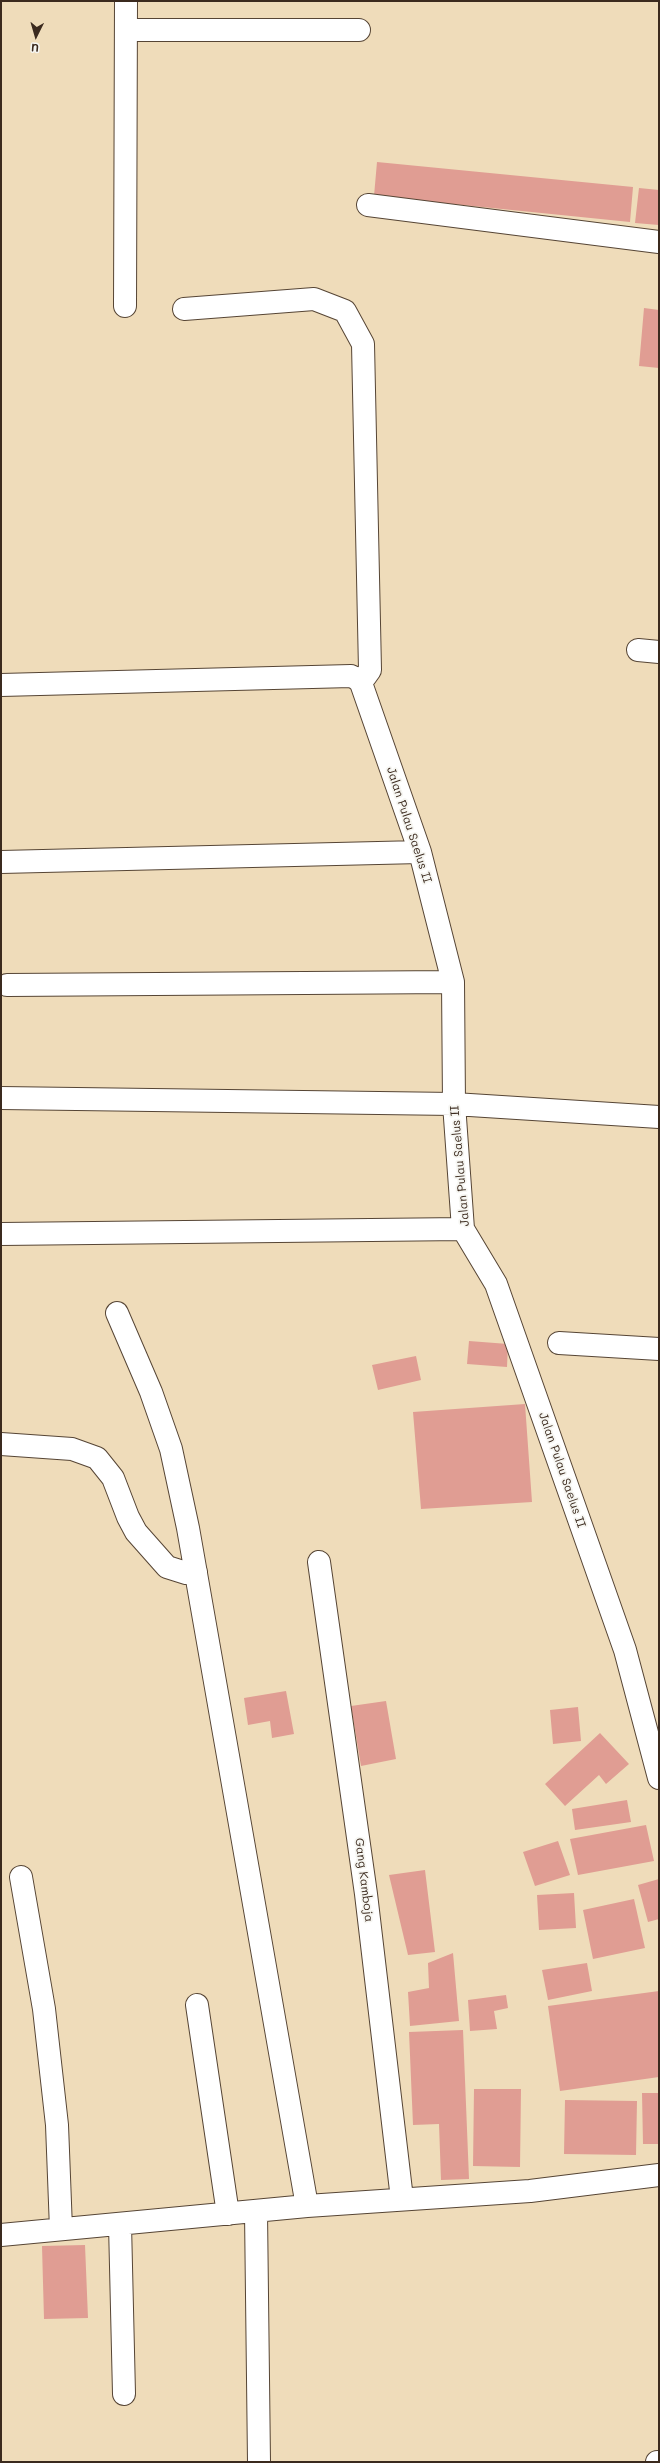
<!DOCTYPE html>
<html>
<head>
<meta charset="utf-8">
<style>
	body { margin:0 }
	#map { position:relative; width:660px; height:2463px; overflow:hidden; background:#efdcba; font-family:Mali,sans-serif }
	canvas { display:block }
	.frame { position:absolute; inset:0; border:2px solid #3b2a1e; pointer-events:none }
	.north { position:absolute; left:16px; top:16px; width:40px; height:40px; -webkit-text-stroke:3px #f6f6f2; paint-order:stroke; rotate:185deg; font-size:11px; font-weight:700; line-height:16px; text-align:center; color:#3b2a1e }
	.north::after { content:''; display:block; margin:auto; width:14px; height:18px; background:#3b2a1e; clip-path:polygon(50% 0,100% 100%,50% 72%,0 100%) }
</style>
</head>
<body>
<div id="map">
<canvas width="660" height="2463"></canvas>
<div class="frame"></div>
<div class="north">U</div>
</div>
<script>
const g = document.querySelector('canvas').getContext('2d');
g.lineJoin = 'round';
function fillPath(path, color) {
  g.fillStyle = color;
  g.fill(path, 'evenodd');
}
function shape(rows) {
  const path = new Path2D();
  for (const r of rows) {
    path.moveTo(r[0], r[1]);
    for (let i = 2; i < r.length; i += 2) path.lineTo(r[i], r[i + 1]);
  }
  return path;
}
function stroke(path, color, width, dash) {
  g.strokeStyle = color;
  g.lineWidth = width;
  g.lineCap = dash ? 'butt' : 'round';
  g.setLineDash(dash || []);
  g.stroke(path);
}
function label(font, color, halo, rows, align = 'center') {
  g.font = font + ' Mali,sans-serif';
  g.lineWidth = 3.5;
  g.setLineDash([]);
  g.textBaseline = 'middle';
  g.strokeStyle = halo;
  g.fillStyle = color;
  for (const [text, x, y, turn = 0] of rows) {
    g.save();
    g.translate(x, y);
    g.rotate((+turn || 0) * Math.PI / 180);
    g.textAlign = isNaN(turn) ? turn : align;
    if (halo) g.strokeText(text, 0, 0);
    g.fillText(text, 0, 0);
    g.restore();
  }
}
const building = shape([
	[377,162,633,187,630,222,374,196],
	[639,188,659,190,659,225,635,223],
	[644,308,659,310,659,368,639,366],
	[469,1341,508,1344,507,1367,467,1364],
	[416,1356,421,1380,378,1390,372,1365],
	[525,1404,532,1502,421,1509,413,1412],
	[286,1691,294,1734,272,1738,270,1721,248,1725,244,1698],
	[386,1701,396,1759,361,1766,351,1706],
	[578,1707,581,1741,553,1744,550,1710],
	[600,1733,629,1764,606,1784,599,1775,565,1806,545,1784],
	[627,1800,631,1822,575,1830,572,1809],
	[646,1825,654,1861,578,1875,570,1839],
	[558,1841,570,1875,535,1886,523,1852],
	[425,1870,435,1952,408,1955,389,1875],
	[659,1879,659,1919,648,1922,638,1885],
	[574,1893,576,1928,539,1930,537,1895],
	[634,1899,645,1948,593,1959,583,1910],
	[453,1953,459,2021,410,2026,408,1992,429,1988,428,1963],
	[587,1963,592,1991,548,2000,542,1970],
	[659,1991,659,2077,560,2091,548,2006],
	[506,1995,508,2008,494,2011,497,2029,470,2031,468,2000],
	[463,2030,469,2179,441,2180,439,2124,413,2125,409,2032],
	[474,2089,521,2089,520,2167,473,2166],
	[642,2093,659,2093,659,2144,643,2144],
	[565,2100,637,2101,636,2155,564,2154],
	[85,2245,88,2318,44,2319,42,2246]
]);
const street = shape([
	[126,30,359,30],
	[368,205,659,242],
	[125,306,126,1],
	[638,650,659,652],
	[357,679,361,683,420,852,453,982,454,1104,463,1229,496,1284,625,1650,659,1778],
	[1,685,351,676,357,679,365,677,370,670,363,344,345,311,314,299,184,309],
	[1,862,420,852],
	[7,985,453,982],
	[1,1098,454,1104,659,1117],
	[1,1234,463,1229],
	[117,1313,151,1392,171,1449,188,1528,307,2206],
	[559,1343,659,1349],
	[1,1444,72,1449,97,1458,113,1478,128,1517,136,1532,167,1567,186,1573,196,1572],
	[319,1562,366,1894,402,2199],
	[21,1877,44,2009,57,2125,61,2229],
	[197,2005,228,2214],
	[256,2212,259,2462],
	[120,2224,124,2394],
	[1,2235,307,2206,530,2191,659,2175],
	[657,2462,659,2462]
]);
const streetNames = [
	["Jalan Pulau Saelus II",409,825,72],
	["Jalan Pulau Saelus II",460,1166,-95],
	["Jalan Pulau Saelus II",562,1470,71],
	["Gang Kamboja",364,1880,83]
];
fillPath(building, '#e09d93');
stroke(street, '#564535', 24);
stroke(street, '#fff', 22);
label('12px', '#3b2a1e', '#f6f6f2', streetNames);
</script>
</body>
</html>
